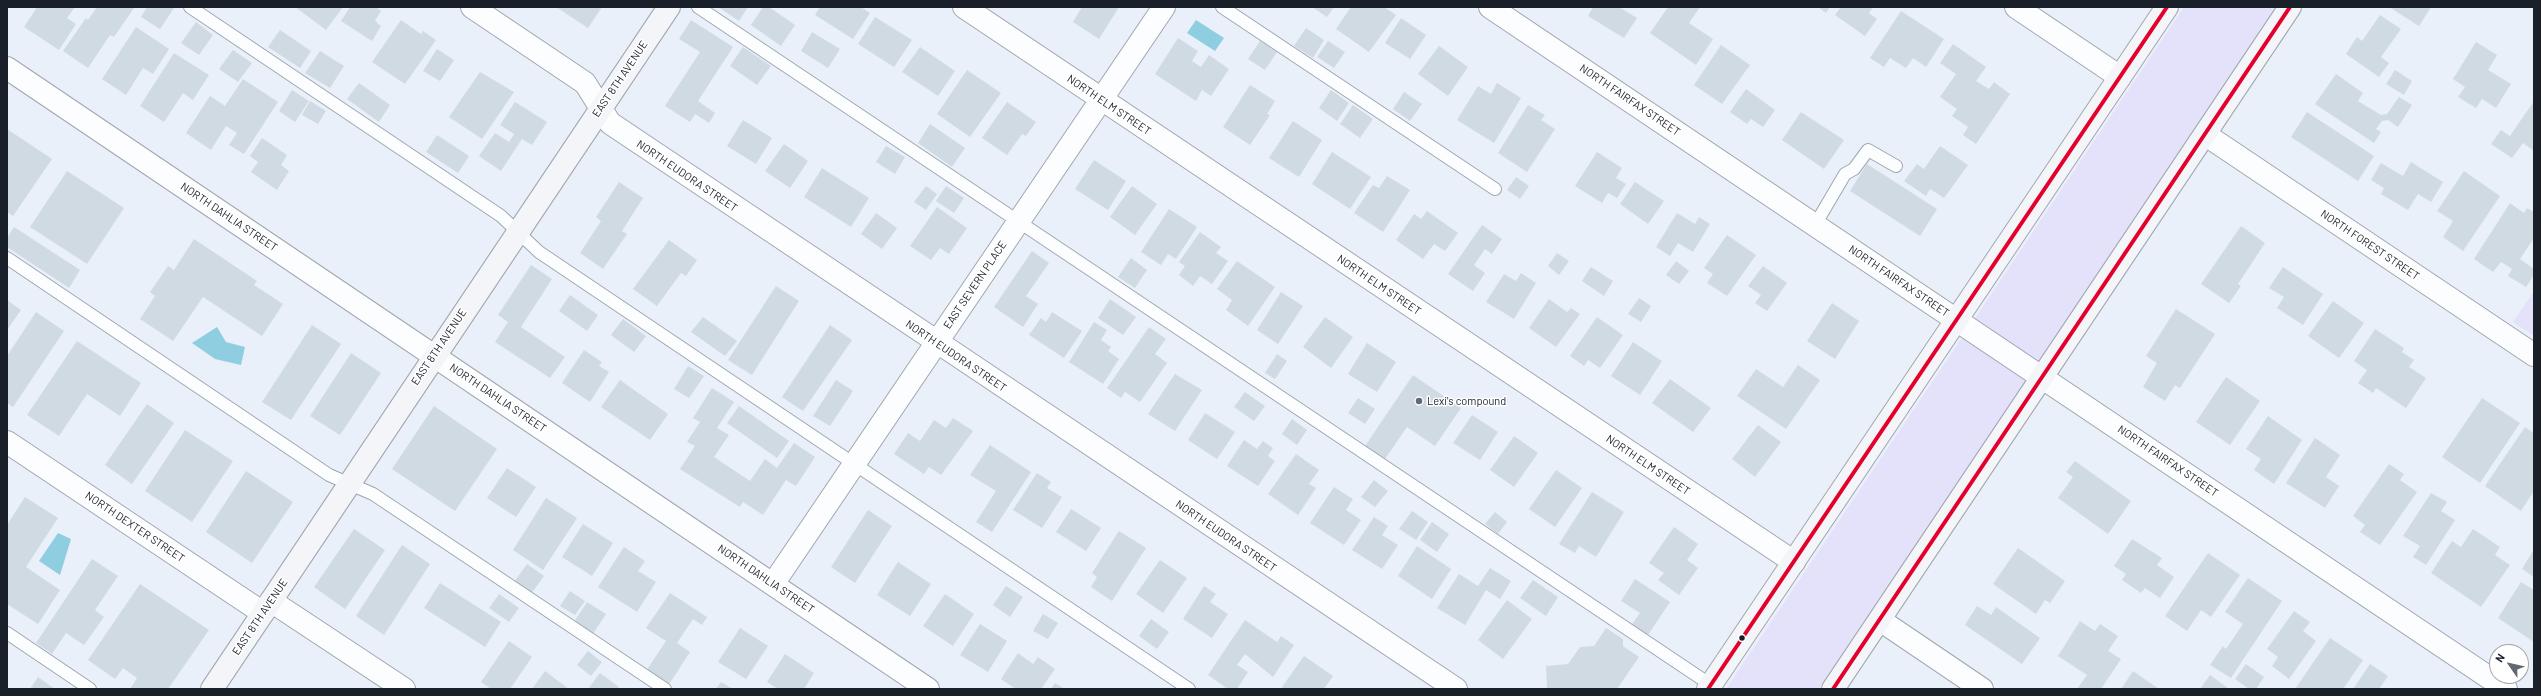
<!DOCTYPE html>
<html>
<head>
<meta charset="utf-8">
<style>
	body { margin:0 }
	#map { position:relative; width:2541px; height:696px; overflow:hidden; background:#e9f0f9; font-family:Barlow,sans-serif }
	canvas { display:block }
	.frame { position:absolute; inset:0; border:8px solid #19202a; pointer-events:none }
	.north { position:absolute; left:2489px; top:644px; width:40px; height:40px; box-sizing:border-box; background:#fff; border:1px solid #a3a6aa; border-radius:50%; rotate:304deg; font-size:11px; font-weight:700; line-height:16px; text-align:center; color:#19202a }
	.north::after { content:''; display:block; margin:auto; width:14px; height:18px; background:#626972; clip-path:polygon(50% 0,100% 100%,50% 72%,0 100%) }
</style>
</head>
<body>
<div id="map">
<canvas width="2541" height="696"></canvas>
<div class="frame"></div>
<div class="north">N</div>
</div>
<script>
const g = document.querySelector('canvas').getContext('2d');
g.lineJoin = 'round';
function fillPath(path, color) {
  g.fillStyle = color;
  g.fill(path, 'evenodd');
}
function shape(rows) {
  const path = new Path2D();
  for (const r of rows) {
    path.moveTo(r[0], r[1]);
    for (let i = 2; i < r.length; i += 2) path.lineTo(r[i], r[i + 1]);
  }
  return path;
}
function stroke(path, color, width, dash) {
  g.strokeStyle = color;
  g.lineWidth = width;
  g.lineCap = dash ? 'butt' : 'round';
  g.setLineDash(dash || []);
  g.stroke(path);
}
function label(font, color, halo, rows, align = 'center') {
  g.font = font + ' Barlow,sans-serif';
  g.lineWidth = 3;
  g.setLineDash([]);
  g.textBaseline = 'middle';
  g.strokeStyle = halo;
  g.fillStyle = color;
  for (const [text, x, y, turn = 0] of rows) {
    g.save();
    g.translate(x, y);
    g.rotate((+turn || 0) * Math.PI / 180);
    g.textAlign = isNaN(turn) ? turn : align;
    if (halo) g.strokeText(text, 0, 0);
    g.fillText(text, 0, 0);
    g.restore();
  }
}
const green = shape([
	[2184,7,2277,7,1819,689,1726,689],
	[2534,291,2534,336,2513,322]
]);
const water = shape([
	[1196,20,1224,38,1215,51,1187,33],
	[217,327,226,342,245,347,241,365,215,359,192,343],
	[58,533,71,539,60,575,39,561]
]);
const building = shape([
	[37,7,75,7,67,18,76,24,59,50,24,27],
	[97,7,134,8,114,37,110,35,88,68,63,51,86,18,88,20],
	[147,7,174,7,174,8,160,29,141,17],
	[295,7,343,7,326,30],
	[350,7,376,7,381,11,375,21,381,26,372,41,341,21],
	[556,7,602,7,588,28],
	[718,7,748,7,739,21],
	[763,7,769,7,795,25,781,46,751,25],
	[820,7,861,7,870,13,853,39,815,15],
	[1082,7,1119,7,1099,39,1073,22],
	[1312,7,1334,7,1327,17],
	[1351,7,1384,7,1396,15,1369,52,1336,29],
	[1593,7,1619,7,1637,18,1624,38,1588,16],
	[1668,7,1700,7,1689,23,1713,39,1696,65,1650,33],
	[1818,7,1830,7,1826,13],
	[1841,7,1873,7,1869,13,1877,19,1865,36,1835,15],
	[2389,7,2431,7,2419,26],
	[1901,11,1944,39,1926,67,1913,58,1906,68,1890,58,1884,67,1870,58],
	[2380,15,2401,29,2381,57,2389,63,2379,77,2346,54,2357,37,2362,41],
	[875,17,912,40,894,67,858,44],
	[1401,18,1426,35,1410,59,1385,43],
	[401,20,421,34,423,31,436,40,405,84,372,62],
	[691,20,733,47,698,101,715,113,709,123,695,114,690,122,665,106,700,52,679,39],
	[196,22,213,35,199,55,181,43],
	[136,27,169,49,153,74,143,68,126,95,102,79],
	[1306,28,1324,40,1313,58,1294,46],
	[280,30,311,51,300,68,268,47],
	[812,32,840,49,828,68,801,51],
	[1178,38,1198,51,1192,61,1201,67,1209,55,1229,69,1211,96,1202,90,1196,101,1155,74],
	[1260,41,1277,52,1265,70,1248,59],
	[1328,41,1345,52,1334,68,1317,57],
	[2476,42,2497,55,2488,70,2511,84,2496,108,2482,99,2476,108,2458,97,2465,87,2453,79],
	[1953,44,1986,67,1976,81,1989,89,1994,82,2010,94,1976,144,1963,135,1968,127,1952,116,1957,109,1940,97,1956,74,1940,63],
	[1721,45,1750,65,1722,104,1694,85],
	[1439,46,1468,67,1448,96,1418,74],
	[743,47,771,66,757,85,730,66],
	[920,47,955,71,938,96,902,72],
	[437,49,454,60,440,81,423,71],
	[233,50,252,63,238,82,219,69],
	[320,51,344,66,330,88,305,73],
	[174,53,209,75,193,100,183,93,164,122,140,106],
	[967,70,1001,93,970,137,937,114],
	[2395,70,2412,81,2404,95,2386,84],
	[480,72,514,92,482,139,449,117],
	[2336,74,2363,93,2358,101,2381,115,2387,114,2399,97,2412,105,2398,127,2388,120,2382,121,2376,129,2381,132,2374,143,2315,104],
	[243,79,278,102,244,154,229,145,237,133,226,126,211,150,186,133,210,96,225,106],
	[359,83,390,105,379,122,347,99],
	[1497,83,1521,98,1494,143,1457,120,1478,86,1491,94],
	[1250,85,1275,101,1267,114,1270,115,1250,145,1223,127],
	[1746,89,1775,110,1763,127,1751,119,1747,124,1730,112],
	[292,90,309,101,295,122,279,111],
	[1331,90,1349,103,1337,121,1319,108],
	[1404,92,1422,104,1410,121,1393,109],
	[310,101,326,111,318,124,302,115],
	[2534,101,2534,151,2523,143,2512,158,2491,144,2501,130,2510,136],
	[515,102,547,122,532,145,522,139,501,171,479,156,495,133,509,142,514,134,500,125],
	[1007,102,1036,122,1026,136,1022,134,1007,155,982,138],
	[1353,105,1373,119,1360,138,1340,124],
	[1528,105,1545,115,1541,120,1555,129,1527,172,1498,153],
	[1801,112,1844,140,1824,169,1782,140],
	[2307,112,2374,156,2358,181,2291,137],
	[743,120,772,138,756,164,727,146],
	[1293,121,1322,140,1299,177,1269,158],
	[930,124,965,148,952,167,918,143],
	[7,129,52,159,13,216,7,212],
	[437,135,469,156,458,173,426,152],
	[262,138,287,155,281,165,289,171,277,190,251,172,258,162,250,156],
	[784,144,808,161,790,188,765,171],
	[886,146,905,157,895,174,876,162],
	[1940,146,1968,165,1944,198,1930,189,1926,196,1904,181,1917,164,1924,169],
	[1332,152,1371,177,1350,209,1312,184],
	[1597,152,1622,168,1616,178,1626,184,1617,198,1608,193,1602,203,1575,186],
	[1094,160,1126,181,1108,210,1075,189],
	[2411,162,2443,182,2431,202,2418,194,2408,210,2381,194,2384,188,2371,180,2381,163,2403,176],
	[1867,164,1937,209,1920,236,1850,191],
	[822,168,869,198,851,227,804,197],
	[67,171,124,208,87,264,30,227],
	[2464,171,2500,196,2463,251,2443,237,2453,221,2437,211],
	[1387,176,1410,190,1383,232,1354,213,1373,185,1379,188],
	[1516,177,1529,186,1520,199,1507,190],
	[619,182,643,198,622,231,627,234,603,269,580,253,601,221,596,217],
	[1635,182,1664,201,1648,224,1620,204],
	[926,186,937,194,926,210,914,202],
	[946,186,964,198,954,213,936,201],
	[1132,186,1157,204,1135,235,1110,217],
	[2510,203,2524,213,2527,208,2534,212,2534,238,2520,259,2534,269,2534,275,2526,287,2508,276,2512,269,2501,262,2493,272,2474,259],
	[937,207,967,228,949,254,940,248,931,260,910,246],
	[1169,209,1197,227,1176,259,1168,254,1161,265,1141,252],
	[1427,211,1458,233,1445,251,1434,244,1423,259,1396,240,1414,214,1421,219],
	[876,213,897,228,882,249,861,234],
	[1677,213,1695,224,1699,217,1710,224,1693,252,1678,243,1670,256,1656,247],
	[1482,225,1502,239,1492,254,1485,249,1474,265,1485,273,1473,291,1448,274],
	[2241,226,2265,243,2238,284,2241,286,2229,303,2201,284],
	[14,227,80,270,69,288,7,247,7,238],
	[1200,232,1221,247,1216,253,1228,261,1212,284,1200,276,1193,286,1179,275,1185,266,1179,262],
	[1727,235,1756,255,1727,296,1707,283,1713,274,1704,268],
	[194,239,257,281,254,285,283,304,262,336,203,297,173,341,140,319,155,296,150,292,168,266,174,270],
	[669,240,697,260,686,276,681,273,657,306,633,289],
	[1032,251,1049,263,1026,296,1038,304,1023,327,994,307],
	[1557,253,1569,261,1559,275,1548,266],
	[1131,258,1147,270,1135,288,1118,277],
	[1237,261,1275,287,1248,326,1226,310,1232,300,1217,289],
	[1676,261,1689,271,1679,284,1666,275],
	[531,265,552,279,521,327,565,357,550,378,495,342,508,322,498,315],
	[1763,266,1787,283,1767,311,1755,303,1761,295,1748,286],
	[1591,267,1613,281,1604,296,1582,281],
	[2283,267,2323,294,2303,325,2277,308,2284,297,2269,288],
	[1521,273,1536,283,1514,319,1486,302,1504,274,1516,281],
	[776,286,799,301,752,375,728,360],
	[1281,292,1303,306,1278,344,1257,330],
	[570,295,598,315,587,331,559,311],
	[1639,298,1651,306,1641,322,1628,314],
	[1110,299,1136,317,1123,335,1098,318],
	[1549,299,1567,312,1571,308,1580,314,1556,347,1529,328],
	[7,300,21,310,7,330],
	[2333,301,2364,323,2339,358,2308,336],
	[1832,303,1859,321,1835,359,1807,341],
	[2176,309,2215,334,2180,388,2175,385,2165,401,2143,387,2157,363,2146,356],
	[36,312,64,331,13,407,7,403,7,356],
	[1052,312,1082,331,1064,358,1029,335,1041,318,1046,322],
	[703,317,737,341,725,356,691,332],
	[1325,317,1353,337,1331,368,1303,347],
	[1597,317,1623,335,1600,368,1588,360,1584,366,1570,356],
	[623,319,646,336,634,352,611,335],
	[1094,322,1107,330,1101,340,1111,347,1108,351,1119,359,1103,384,1069,362],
	[312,325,341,344,291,420,262,402],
	[830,325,852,340,803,411,782,397],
	[1149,327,1166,339,1155,354,1167,363,1140,402,1125,392,1121,398,1107,388],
	[2375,329,2404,348,2402,352,2414,360,2409,367,2426,378,2406,408,2376,388,2373,393,2358,383,2367,370,2354,361],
	[77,341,141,383,120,416,87,394,59,436,27,415],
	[1633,342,1662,361,1640,395,1611,376],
	[1367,343,1396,362,1377,392,1348,374],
	[584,350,602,362,599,366,609,372,590,402,562,383],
	[351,353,381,373,340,435,310,416],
	[1277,354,1287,361,1275,379,1265,373],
	[1798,365,1820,380,1786,429,1737,396,1756,369,1783,387],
	[688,366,704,376,689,398,674,389],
	[1175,374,1202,390,1175,431,1148,414],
	[1413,375,1461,408,1435,446,1407,427,1385,459,1365,446],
	[2226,377,2260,401,2230,445,2196,422],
	[1670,379,1711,408,1693,432,1652,403],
	[620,380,668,414,650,440,601,407],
	[836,380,853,391,830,426,813,416],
	[712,388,734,402,717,428,729,435,714,457,750,481,765,459,777,468,794,443,815,457,796,486,786,480,763,515,743,502,740,507,680,469,695,446,687,442,700,422,693,418],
	[1245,392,1265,406,1254,421,1234,407],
	[1358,398,1375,409,1365,424,1348,413],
	[2482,398,2520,423,2480,483,2442,457],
	[147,404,174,423,132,484,105,465],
	[434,406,497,449,455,511,392,469],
	[739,406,789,441,777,458,727,423],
	[1205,413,1235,432,1217,459,1188,440],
	[1472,415,1498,432,1480,460,1453,443],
	[2268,416,2302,440,2274,484,2254,470,2261,459,2246,449],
	[953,418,973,431,941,475,929,467,924,474,894,454,908,433,920,441,934,420,946,428],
	[1292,419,1307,430,1297,445,1282,434],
	[1758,425,1781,442,1755,477,1732,459],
	[2525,427,2534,433,2534,491,2521,511,2485,486],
	[185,430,233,461,192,522,145,491],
	[1514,436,1538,453,1514,487,1490,470],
	[2315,438,2340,455,2326,477,2339,486,2325,508,2286,483],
	[1244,440,1257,449,1263,441,1273,448,1268,456,1275,461,1258,486,1227,466],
	[990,445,1031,472,992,532,976,522,996,491,970,475],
	[1296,454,1319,470,1309,484,1316,488,1298,515,1268,494],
	[2075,461,2131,501,2108,534,2058,498,2073,477,2066,472],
	[2389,464,2404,474,2400,480,2417,492,2380,545,2360,532,2365,525,2353,516],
	[507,468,536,487,516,517,487,498],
	[1556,470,1582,488,1555,527,1529,509],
	[246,471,293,502,252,563,206,532],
	[1037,473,1051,482,1047,488,1062,497,1042,528,1013,510],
	[1374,480,1388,491,1375,507,1361,497],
	[1334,487,1353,499,1346,510,1361,520,1344,545,1310,523],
	[1592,492,1624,512,1596,557,1579,546,1575,553,1559,544],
	[2431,493,2447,502,2441,511,2455,520,2426,565,2413,557,2420,546,2403,536],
	[25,497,58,518,26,567,60,590,38,624,7,604,7,525],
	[546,498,577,518,543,570,513,550],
	[1071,509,1101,528,1086,551,1056,532],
	[868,510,892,526,855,583,831,567],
	[1412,511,1428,522,1416,540,1399,529],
	[1495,512,1507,522,1498,534,1485,524],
	[1374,517,1388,526,1382,535,1398,545,1382,569,1352,550],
	[1432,522,1449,534,1437,552,1420,540],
	[583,524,613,543,592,576,562,557],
	[1674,527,1698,544,1687,560,1698,568,1679,595,1658,580,1664,573,1649,563],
	[354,529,385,550,345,609,314,587],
	[2473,529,2500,547,2495,555,2510,565,2481,607,2431,573,2452,541,2461,547],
	[1119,531,1146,548,1112,601,1091,587,1097,577,1092,573],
	[2132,539,2162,558,2157,565,2174,577,2160,598,2145,588,2141,593,2122,580,2126,574,2114,566],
	[402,545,430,564,384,635,356,616],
	[1417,546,1451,569,1432,599,1398,576],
	[624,547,645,561,638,571,656,582,637,612,598,587],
	[2018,548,2065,581,2050,603,2045,600,2036,614,1993,584],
	[2534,549,2534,577,2522,569],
	[2208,553,2240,575,2211,617,2201,610,2187,631,2165,616],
	[92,559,118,576,95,610,104,617,84,645,66,633,52,654,36,643],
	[1160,560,1187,578,1163,613,1136,594],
	[898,562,931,584,910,616,877,595],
	[527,564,544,576,531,594,514,582],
	[1490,568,1511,581,1500,599,1486,590,1465,625,1437,608,1459,574,1478,586],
	[2248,578,2282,601,2231,678,2210,665,2223,646,2226,649,2243,624,2225,612],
	[1635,579,1670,602,1646,638,1630,627,1640,613,1621,601],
	[1533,580,1558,597,1546,616,1520,598],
	[2521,582,2534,590,2534,642,2498,618],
	[440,583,501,622,485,647,424,608],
	[140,584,209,630,168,689,130,689,137,678,123,668,115,679,88,660],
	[1006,586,1023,597,1010,617,993,605],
	[1204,586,1216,594,1210,602,1228,614,1212,638,1183,619],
	[570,591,585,601,575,615,560,606],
	[670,593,707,617,702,625,693,619,677,643,690,652,668,686,646,671,666,641,646,628],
	[499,594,519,608,509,622,489,608],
	[945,594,974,614,953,646,923,626],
	[1507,600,1532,619,1503,659,1478,640],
	[587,602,606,614,593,634,574,622],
	[1977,606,1991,615,1996,607,2040,638,2022,664,1965,625],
	[2294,611,2310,622,2303,631,2316,641,2289,679,2272,666,2278,657,2267,649],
	[1043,614,1058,623,1048,639,1033,631],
	[1151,619,1169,632,1157,649,1139,636],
	[1245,620,1277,642,1281,636,1294,645,1273,677,1245,654,1237,665,1248,672,1237,689,1228,689,1208,675],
	[2080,621,2095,631,2100,624,2118,636,2108,651,2121,659,2101,689,2077,689,2087,675,2058,656],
	[980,624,1007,641,988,672,960,655],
	[740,628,768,646,746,679,718,662],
	[1606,628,1623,639,1623,646,1639,657,1617,689,1547,689,1546,666,1568,664,1580,647,1594,646],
	[2330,638,2363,660,2343,689,2295,689],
	[509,641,532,657,510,689,491,689,481,682],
	[588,651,602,662,591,676,577,665],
	[1018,653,1033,664,1038,657,1055,669,1041,689,1016,689,1001,679],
	[785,654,814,673,804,689,778,689,767,682],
	[1304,656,1333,676,1324,689,1284,689,1282,687],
	[2246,664,2264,677,2256,689,2249,689,2235,679],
	[2370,664,2388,676,2379,689,2353,689],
	[545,671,569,689,532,689],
	[2133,671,2159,689,2121,689],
	[600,673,619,687,617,689,588,689],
	[2210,675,2229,689,2200,689],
	[38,677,55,689,30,689],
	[721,682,733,689,716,689],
	[1055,683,1065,689,1051,689]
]);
const lane = shape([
	[190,7,501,216,539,252,1189,689],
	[698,7,1711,685],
	[1222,7,1495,189],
	[1815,225,1845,174,1854,169,1868,150,1896,166],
	[7,258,329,475,373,494,665,689],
	[7,633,90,689]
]);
const street = shape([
	[472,7,585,83,610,123,1456,689],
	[964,7,1794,562],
	[1490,7,2506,689],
	[2016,7,2120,77],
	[7,68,928,689],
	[2206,135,2534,355],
	[7,442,263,613],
	[773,584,1164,7],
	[271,601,404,689],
	[1880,620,1982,689]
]);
const secondary = shape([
	[212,689,669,7],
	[1708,689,2167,7],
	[1833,689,2290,7]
]);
const bus1 = shape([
	[1708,689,2167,7],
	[1833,689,2290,7]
]);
const markers = [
	[1419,401,4,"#626972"],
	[1742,638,3.5,"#19202a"]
];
const streetNames = [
	["EAST 8TH AVENUE",620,79,-56],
	["NORTH FAIRFAX STREET",1630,100,34],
	["NORTH ELM STREET",1109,105,34],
	["NORTH EUDORA STREET",687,176,34],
	["NORTH DAHLIA STREET",229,217,34],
	["NORTH FOREST STREET",2370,245,34],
	["NORTH FAIRFAX STREET",1899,281,34],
	["EAST SEVERN PLACE",975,285,-56],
	["NORTH ELM STREET",1379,285,34],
	["EAST 8TH AVENUE",439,347,-56],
	["NORTH EUDORA STREET",956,356,34],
	["NORTH DAHLIA STREET",498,398,34],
	["NORTH FAIRFAX STREET",2168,461,34],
	["NORTH ELM STREET",1648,465,34],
	["NORTH DEXTER STREET",135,527,34],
	["NORTH EUDORA STREET",1226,536,34],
	["NORTH DAHLIA STREET",766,579,34],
	["EAST 8TH AVENUE",260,617,-56]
];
const poiNames = [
	["Lexi's compound",1427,401]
];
fillPath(green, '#e4e2fb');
fillPath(water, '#8fcee0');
fillPath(building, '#d0dae2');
stroke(lane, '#a0a6af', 14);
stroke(street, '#a0a6af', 24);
stroke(secondary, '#a0a6af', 24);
stroke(lane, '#fcfdfe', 12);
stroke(street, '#fcfdfe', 22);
stroke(secondary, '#f3f5f9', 22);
stroke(bus1, '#e4002b', 4);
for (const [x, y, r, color] of markers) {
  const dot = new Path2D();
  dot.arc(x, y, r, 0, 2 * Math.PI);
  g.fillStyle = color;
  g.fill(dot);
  stroke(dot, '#fff', 1.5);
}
label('11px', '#19202a', '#fff', streetNames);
label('11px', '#19202a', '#fff', poiNames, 'left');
</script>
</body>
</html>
